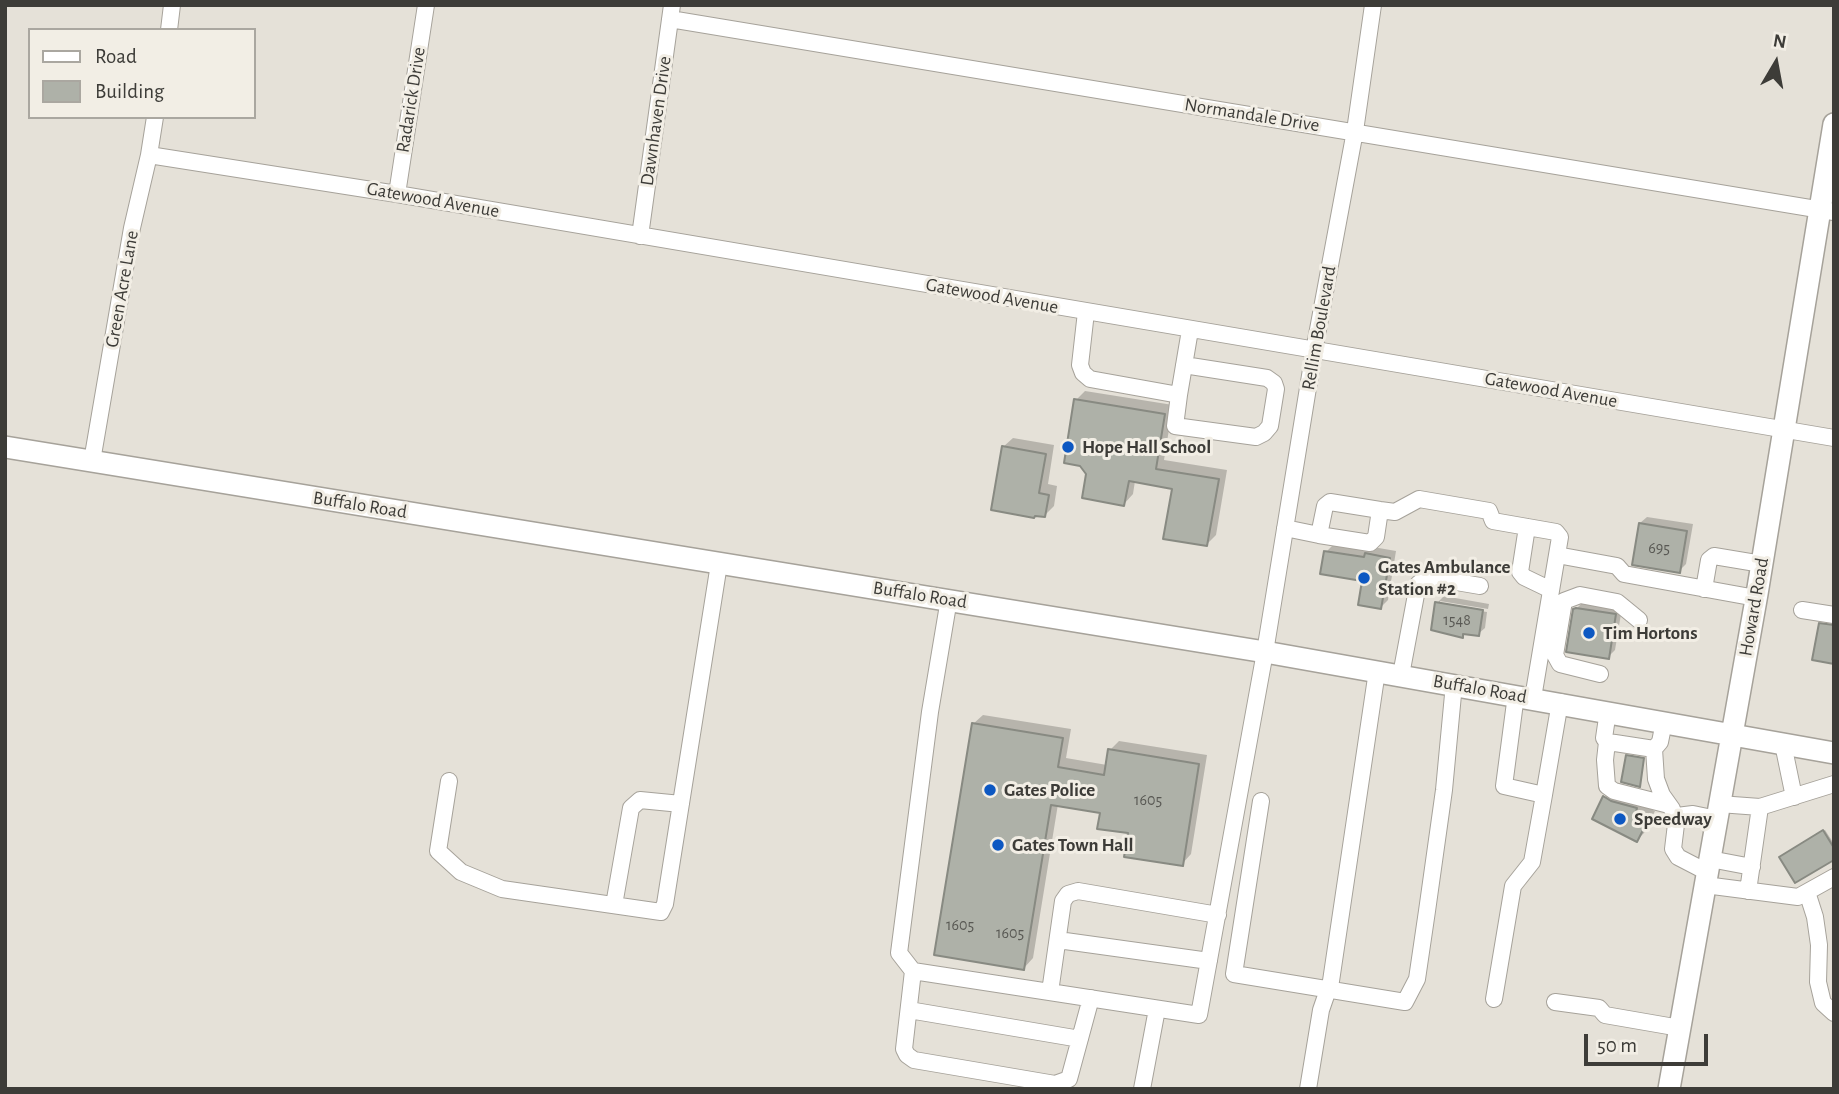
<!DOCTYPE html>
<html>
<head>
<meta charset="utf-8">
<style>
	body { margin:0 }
	#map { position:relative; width:1839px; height:1094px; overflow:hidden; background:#e5e1d8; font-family:"Alegreya Sans",sans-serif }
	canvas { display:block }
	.frame { position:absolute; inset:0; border:7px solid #3d3c38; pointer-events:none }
	.legend { position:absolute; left:28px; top:28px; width:228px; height:91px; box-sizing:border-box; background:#f2eee5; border:2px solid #aaa7a0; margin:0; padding:9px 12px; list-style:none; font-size:21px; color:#3d3c38 }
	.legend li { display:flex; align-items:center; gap:14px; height:35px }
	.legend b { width:35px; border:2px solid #aaa7a0 }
	.north { position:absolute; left:1741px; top:28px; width:70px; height:70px; -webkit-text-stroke:5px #f2eee5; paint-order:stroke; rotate:10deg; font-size:19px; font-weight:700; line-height:28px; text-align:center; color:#3d3c38 }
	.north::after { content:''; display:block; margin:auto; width:24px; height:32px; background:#3d3c38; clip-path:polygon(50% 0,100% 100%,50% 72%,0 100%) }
	.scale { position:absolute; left:1584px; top:1034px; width:124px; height:32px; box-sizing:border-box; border:4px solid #3d3c38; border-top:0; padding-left:9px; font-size:21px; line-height:24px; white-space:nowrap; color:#3d3c38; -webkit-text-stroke:5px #f2eee5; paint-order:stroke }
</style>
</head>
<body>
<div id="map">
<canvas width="1839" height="1094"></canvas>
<div class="frame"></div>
<ul class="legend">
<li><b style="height:9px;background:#fff"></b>Road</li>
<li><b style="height:19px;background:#aeb1a8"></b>Building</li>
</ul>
<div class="north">N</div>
<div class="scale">50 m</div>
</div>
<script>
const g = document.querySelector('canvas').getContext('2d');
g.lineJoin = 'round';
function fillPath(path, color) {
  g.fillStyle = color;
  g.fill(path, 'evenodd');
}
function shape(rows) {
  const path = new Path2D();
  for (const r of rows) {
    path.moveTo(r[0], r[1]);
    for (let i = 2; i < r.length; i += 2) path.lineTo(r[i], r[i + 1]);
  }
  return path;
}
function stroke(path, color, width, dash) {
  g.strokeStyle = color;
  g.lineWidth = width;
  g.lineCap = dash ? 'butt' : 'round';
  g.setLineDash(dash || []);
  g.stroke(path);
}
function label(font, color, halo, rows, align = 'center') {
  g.font = font + ' "Alegreya Sans",sans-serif';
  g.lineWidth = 6;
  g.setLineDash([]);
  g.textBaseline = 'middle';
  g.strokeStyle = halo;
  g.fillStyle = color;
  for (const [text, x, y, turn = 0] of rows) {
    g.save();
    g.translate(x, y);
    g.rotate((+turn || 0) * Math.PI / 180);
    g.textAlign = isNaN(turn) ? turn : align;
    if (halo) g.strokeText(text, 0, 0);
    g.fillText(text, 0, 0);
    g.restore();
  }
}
const shadow = shape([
	[1085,391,1173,405,1164,460,1227,470,1216,535,1207,544,1174,487,1135,481,1133,494,1124,504,1088,474,1076,400],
	[1013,438,1054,445,1048,484,1057,486,1054,506,1045,515,1003,447],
	[1647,517,1693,524,1686,564,1679,571,1640,523],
	[1333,545,1370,551,1373,547,1396,551,1388,600,1381,607,1364,580,1326,552],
	[1444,596,1489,604,1488,609,1440,601,1440,605,1487,612,1485,628,1478,634,1466,633,1462,636,1437,603],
	[1582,603,1622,608,1615,650,1608,657,1575,610],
	[983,715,1071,729,1066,758,1107,765,1110,750,1119,741,1207,755,1191,854,1182,864,1102,812,1058,804,1033,958,1024,968,973,724],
	[1611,791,1655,811,1644,833,1637,840,1605,797],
	[1825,830,1834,844,1834,858,1783,856]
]);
const building = shape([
	[1074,399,1165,414,1156,469,1219,479,1207,546,1163,539,1172,489,1129,481,1124,506,1082,498,1086,474,1080,466,1064,463,1074,399],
	[1002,446,1046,454,1039,493,1049,495,1045,517,1035,516,1034,518,991,510,1002,446],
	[1639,523,1687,531,1680,573,1632,565,1639,523],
	[1324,551,1364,557,1365,553,1390,558,1381,609,1358,605,1362,581,1320,574,1324,551],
	[1435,602,1483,610,1479,636,1463,634,1463,638,1431,630,1435,602],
	[1576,608,1616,614,1609,659,1566,652,1573,609,1576,608],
	[1819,623,1834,625,1834,664,1812,660,1819,623],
	[972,723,1063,738,1058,767,1104,775,1108,749,1199,764,1183,866,1124,857,1128,833,1097,829,1100,813,1051,805,1024,970,934,955,972,723],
	[1626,755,1644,758,1640,787,1621,782,1626,755],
	[1603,796,1611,801,1637,808,1636,812,1649,818,1637,842,1592,819,1603,796],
	[1823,830,1834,848,1834,860,1795,883,1779,857,1823,830]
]);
const minor = shape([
	[670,19,1834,212],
	[169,30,172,5],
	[149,155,397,194,1834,438],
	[397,194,426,5],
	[640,236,672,5],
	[1086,312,1080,365,1083,373,1090,379,1179,395],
	[1184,365,1267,378,1274,383,1276,389,1270,426,1264,433,1256,437,1175,426,1179,395,1190,330],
	[92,461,132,228,149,155,155,117],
	[1380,510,1376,537,1370,543,1319,535,1325,506,1330,502,1380,510,1395,512,1419,499,1489,511,1493,521,1556,532,1560,537,1533,698],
	[1527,527,1520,572,1524,577,1551,590],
	[1285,528,1319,535],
	[1557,555,1617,566,1624,574,1756,598],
	[1704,589,1709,560,1714,556,1762,564],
	[949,599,930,712,899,953,913,971,1199,1015,1265,652,1314,351,1355,131,1373,5],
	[1802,610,1834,615],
	[1600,674,1560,664,1555,655,1564,601,1580,595,1617,602,1639,620],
	[1401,675,1418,584,1427,577,1480,586],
	[1608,711,1604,738,1607,742,1615,743,1654,749,1660,742,1664,722],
	[1607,742,1605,760,1607,786,1614,791,1669,805],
	[1783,744,1794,797],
	[1654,749,1656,779,1662,795,1672,809],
	[449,781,438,851,461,872,502,889,661,912,665,904,719,564],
	[1544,795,1560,702],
	[1261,801,1234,974,1405,1002,1417,979,1427,911,1444,790,1454,684],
	[1719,804,1760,807,1834,784],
	[1710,859,1752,867],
	[1707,872,1678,857,1673,849,1677,816,1693,814,1717,819],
	[1705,885,1798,897,1834,877],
	[1748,891,1760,807],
	[1807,892,1815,917,1819,945,1818,982,1823,1003,1834,1013],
	[614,905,631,808,640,800,681,804],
	[1058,940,1209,961],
	[913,971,904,1049,907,1055,914,1060,1055,1084,1069,1079,1091,998],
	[1050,992,1063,901,1068,894,1078,891,1218,915],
	[1494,999,1513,886,1532,862,1544,795,1504,786,1516,695],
	[1555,1002,1599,1008,1605,1015,1680,1028],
	[909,1010,1080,1039],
	[1142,1089,1157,1009],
	[1308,1089,1321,1010,1331,981,1377,671]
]);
const major = shape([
	[5,447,1265,652,1834,753],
	[1669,1089,1757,594,1834,124]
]);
const markers = [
	[1068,447,7,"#0d58c2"],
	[1364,578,7,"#0d58c2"],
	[1589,633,7,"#0d58c2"],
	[990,790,7,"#0d58c2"],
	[1620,819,7,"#0d58c2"],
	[998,845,7,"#0d58c2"]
];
const numberNames = [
	["695",1659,548],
	["1548",1457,620],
	["1605",1148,800],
	["1605",960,925],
	["1605",1010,933]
];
const streetNames = [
	["Radarick Drive",411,100,-81],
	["Normandale Drive",1252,115,9],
	["Dawnhaven Drive",656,121,-82],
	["Gatewood Avenue",433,200,10],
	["Green Acre Lane",122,289,-80],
	["Gatewood Avenue",992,296,10],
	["Rellim Boulevard",1319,328,-80],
	["Gatewood Avenue",1551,390,10],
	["Buffalo Road",360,505,9],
	["Buffalo Road",920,595,9],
	["Howard Road",1754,607,-80],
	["Buffalo Road",1480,689,10]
];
const poiNames = [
	["Hope Hall School",1082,447],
	["Gates Ambulance",1378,567],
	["Station #2",1378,589],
	["Tim Hortons",1603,633],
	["Gates Police",1004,790],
	["Speedway",1634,819],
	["Gates Town Hall",1012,845]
];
fillPath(shadow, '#0003');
fillPath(building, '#aeb1a8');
stroke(building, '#888a82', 2);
stroke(minor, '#a6a29a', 18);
stroke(major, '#a6a29a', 24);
stroke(minor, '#fff', 16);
stroke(major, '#fff', 21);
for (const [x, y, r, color] of markers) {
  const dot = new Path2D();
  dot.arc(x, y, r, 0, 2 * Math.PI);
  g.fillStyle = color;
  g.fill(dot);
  stroke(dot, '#f2eee5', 2.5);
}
label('16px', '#595954', null, numberNames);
label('19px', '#3d3c38', '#f2eee5', streetNames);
label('bold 19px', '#3d3c38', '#f2eee5', poiNames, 'left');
</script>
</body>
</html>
